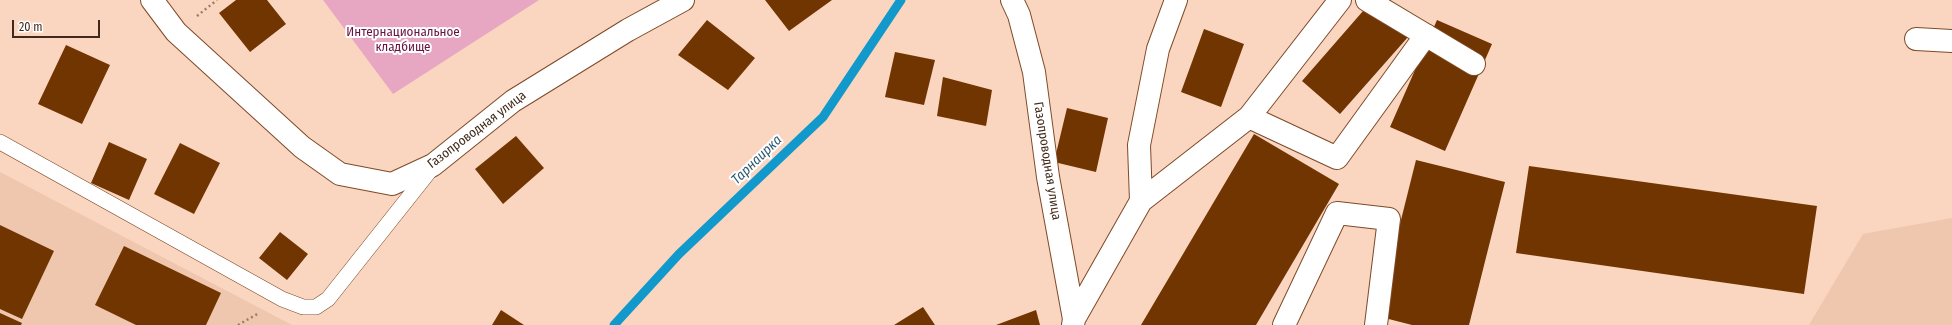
<!DOCTYPE html>
<html>
<head>
<meta charset="utf-8">
<style>
	body { margin:0 }
	#map { position:relative; width:1952px; height:325px; overflow:hidden; background:#fad5bf; font-family:"Fira Sans Condensed",sans-serif }
	canvas { display:block }
	.scale { position:absolute; left:12px; top:20px; width:88px; height:18px; box-sizing:border-box; border:2px solid #412a1b; border-top:0; padding-left:5px; font-size:12px; line-height:14px; white-space:nowrap; color:#412a1b; -webkit-text-stroke:3px #fff; paint-order:stroke }
</style>
</head>
<body>
<div id="map">
<canvas width="1952" height="325"></canvas>
<div class="scale">20 m</div>
</div>
<script>
const g = document.querySelector('canvas').getContext('2d');
g.lineJoin = 'round';
function fillPath(path, color) {
  g.fillStyle = color;
  g.fill(path, 'evenodd');
}
function shape(rows) {
  const path = new Path2D();
  for (const r of rows) {
    path.moveTo(r[0], r[1]);
    for (let i = 2; i < r.length; i += 2) path.lineTo(r[i], r[i + 1]);
  }
  return path;
}
function stroke(path, color, width, dash) {
  g.strokeStyle = color;
  g.lineWidth = width;
  g.lineCap = dash ? 'butt' : 'round';
  g.setLineDash(dash || []);
  g.stroke(path);
}
function label(font, color, halo, rows, align = 'center') {
  g.font = font + ' "Fira Sans Condensed",sans-serif';
  g.lineWidth = 4;
  g.setLineDash([]);
  g.textBaseline = 'middle';
  g.strokeStyle = halo;
  g.fillStyle = color;
  for (const [text, x, y, turn = 0] of rows) {
    g.save();
    g.translate(x, y);
    g.rotate((+turn || 0) * Math.PI / 180);
    g.textAlign = isNaN(turn) ? turn : align;
    if (halo) g.strokeText(text, 0, 0);
    g.fillText(text, 0, 0);
    g.restore();
  }
}
const built = shape([
	[0,172,292,325,0,325],
	[1952,218,1952,325,1809,325,1863,234]
]);
const green = shape([
	[323,0,539,0,393,94]
]);
const stream = shape([
	[614,325,679,254,823,117,901,0]
]);
const building = shape([
	[236,0,267,0,286,24,250,52,219,13],
	[765,0,832,0,789,31],
	[1370,3,1408,37,1340,114,1302,81],
	[707,20,755,58,728,90,678,55],
	[1437,20,1492,44,1445,151,1390,127],
	[1204,29,1244,44,1221,107,1181,92],
	[66,45,110,65,82,124,38,104],
	[895,52,935,60,924,105,885,97],
	[943,77,992,90,986,126,937,116],
	[1067,108,1108,118,1096,172,1054,162],
	[1254,134,1339,184,1256,325,1141,325],
	[516,136,544,168,503,204,475,169],
	[109,142,147,159,129,200,91,183],
	[180,143,220,163,194,214,154,194],
	[1416,160,1505,182,1469,325,1412,325,1377,316],
	[1529,166,1817,206,1804,294,1516,253],
	[0,225,54,251,22,319,0,309],
	[280,232,308,254,287,280,259,258],
	[124,246,221,293,206,325,136,325,95,305],
	[923,307,935,325,894,325],
	[501,310,524,325,492,325],
	[1036,310,1040,325,996,325],
	[0,313,22,323,21,325,0,325]
]);
const path = shape([
	[197,16,217,0],
	[238,325,259,313]
]);
const service = shape([
	[0,142,282,299,303,307,316,307,328,299,432,168]
]);
const minor = shape([
	[152,0,176,32,302,147,340,174,392,184,433,165,513,101,628,30,683,0],
	[1012,0,1019,15,1034,72,1048,177,1074,319,1073,325],
	[1367,0,1474,64],
	[1916,39,1952,41],
	[1249,117,1337,158,1426,35],
	[1141,201,1139,145,1158,49,1176,0],
	[1074,319,1141,201,1249,117,1340,0],
	[1284,325,1337,213,1389,219,1376,325]
]);
const parkNames = [
	["Интернациональное",403,32],
	["кладбище",403,47]
];
const streetNames = [
	["Газопроводная улица",477,130,-37],
	["Газопроводная улица",1047,161,81]
];
const waterNames = [
	["Тарнаирка",757,160,-44]
];
fillPath(built, '#efc6ae');
fillPath(green, '#e7a7c2');
stroke(stream, '#1299cc', 9);
fillPath(building, '#713502');
stroke(service, '#7e4a28', 16);
stroke(minor, '#7e4a28', 24);
stroke(path, '#9b7d6b', 2.5, [2, 3]);
stroke(service, '#fff', 15);
stroke(minor, '#fff', 22);
label('13px', '#681443', '#fff', parkNames);
label('13px', '#412a1b', '#fff', streetNames);
label('italic 14px', '#2c5b71', '#fff', waterNames);
</script>
</body>
</html>
